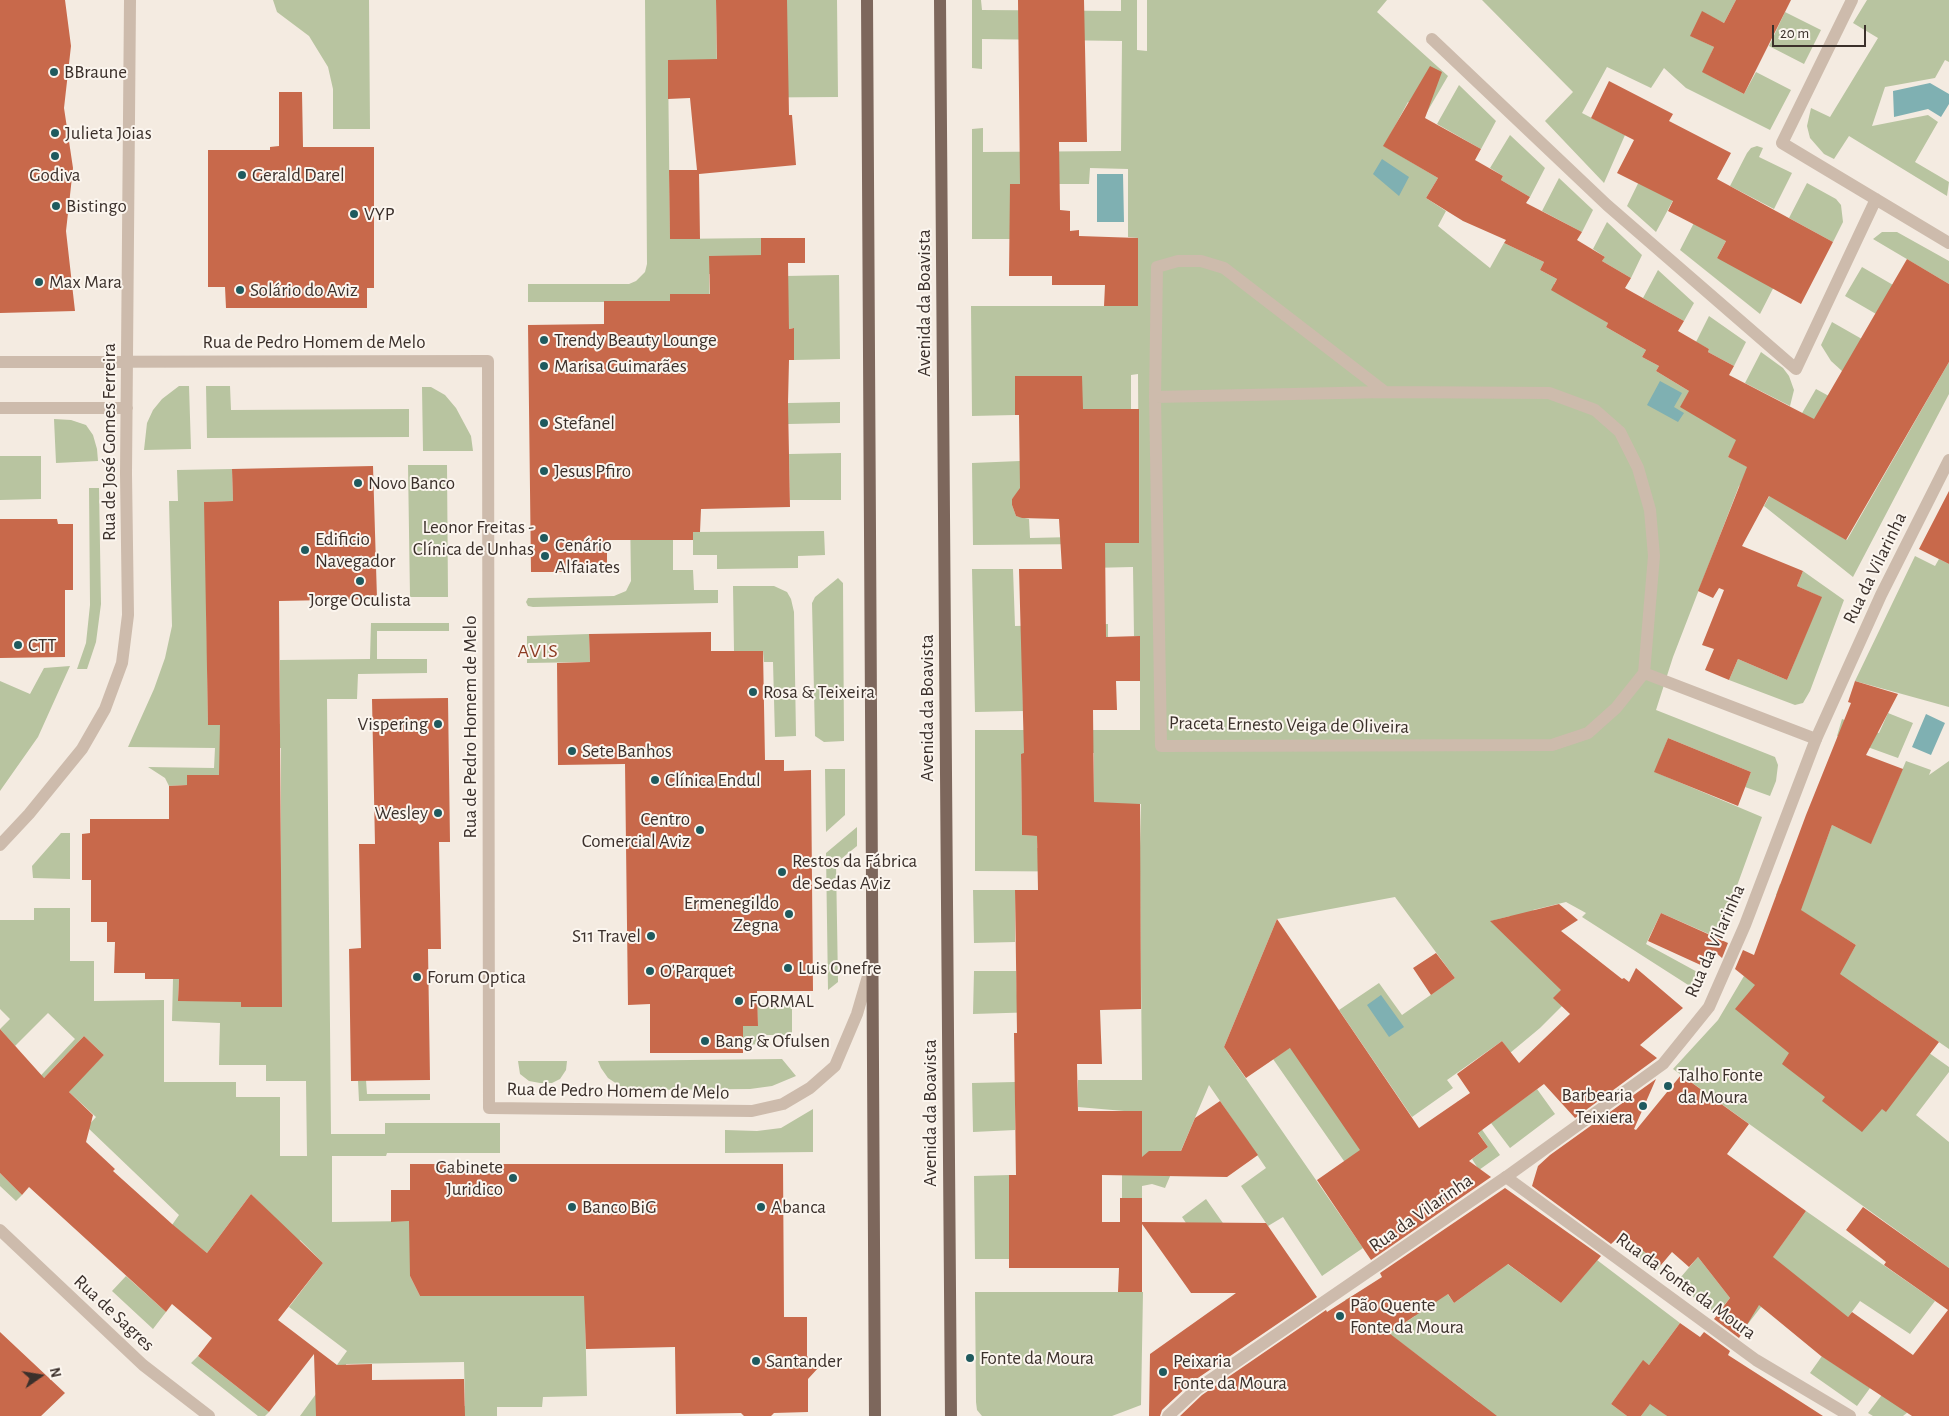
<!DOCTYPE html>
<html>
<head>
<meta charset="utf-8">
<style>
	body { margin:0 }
	#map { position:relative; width:1949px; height:1416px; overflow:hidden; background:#f4ebe1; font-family:"Alegreya Sans",sans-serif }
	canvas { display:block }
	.north { position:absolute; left:15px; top:1351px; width:50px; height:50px; -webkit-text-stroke:4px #fbf5ee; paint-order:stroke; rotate:77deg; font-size:14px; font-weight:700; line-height:20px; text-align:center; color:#3b302b }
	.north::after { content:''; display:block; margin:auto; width:18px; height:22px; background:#3b302b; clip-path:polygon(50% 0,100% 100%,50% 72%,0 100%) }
	.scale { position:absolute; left:1772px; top:25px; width:94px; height:22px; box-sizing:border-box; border:2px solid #3b302b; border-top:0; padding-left:6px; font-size:15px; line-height:18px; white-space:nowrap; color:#3b302b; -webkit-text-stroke:4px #fbf5ee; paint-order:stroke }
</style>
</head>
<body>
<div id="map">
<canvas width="1949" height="1416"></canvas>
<div class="north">N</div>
<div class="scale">20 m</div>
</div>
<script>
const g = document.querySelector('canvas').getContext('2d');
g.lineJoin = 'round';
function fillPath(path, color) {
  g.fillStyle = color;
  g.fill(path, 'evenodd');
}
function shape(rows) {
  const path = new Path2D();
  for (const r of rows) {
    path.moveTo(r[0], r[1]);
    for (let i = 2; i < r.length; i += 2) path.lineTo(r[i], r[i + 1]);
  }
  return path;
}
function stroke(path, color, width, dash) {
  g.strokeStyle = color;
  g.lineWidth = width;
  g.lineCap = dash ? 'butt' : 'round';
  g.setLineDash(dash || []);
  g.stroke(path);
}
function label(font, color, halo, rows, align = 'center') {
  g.font = font + ' "Alegreya Sans",sans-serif';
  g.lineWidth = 4;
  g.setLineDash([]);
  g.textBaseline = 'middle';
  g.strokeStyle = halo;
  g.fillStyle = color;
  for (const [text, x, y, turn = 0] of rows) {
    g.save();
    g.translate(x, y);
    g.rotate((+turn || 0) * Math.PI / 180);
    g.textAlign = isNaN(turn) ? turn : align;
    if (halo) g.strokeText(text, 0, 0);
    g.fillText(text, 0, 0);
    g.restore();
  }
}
const green = shape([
	[273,0,369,0,370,129,333,129,333,89,328,67,309,36,277,12],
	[645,0,716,0,717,72,787,27,787,0,837,0,838,97,692,98,691,60,668,60,670,239,761,238,761,255,717,274,709,274,710,308,673,532,673,570,693,570,694,590,718,590,718,603,533,607,528,606,526,602,528,598,614,596,626,591,631,581,627,302,528,302,528,284,629,284,636,281,645,272,647,264],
	[670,294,688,294,670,309],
	[972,0,981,0,982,10,1121,11,1121,0,1137,0,1137,50,1147,51,1147,0,1387,0,1377,12,1448,76,1427,112,1408,102,1384,146,1438,178,1426,198,1446,211,1438,226,1490,268,1504,243,1544,262,1540,270,1557,279,1554,284,1608,323,1606,327,1646,350,1642,357,1659,366,1656,371,1689,391,1741,432,1728,457,1756,471,1739,486,1673,657,1656,710,1765,753,1775,757,1778,765,1776,781,1770,796,1745,787,1751,772,1668,738,1655,772,1762,817,1718,938,1661,913,1646,944,1701,974,1696,990,1582,917,1586,913,1566,902,1533,910,1557,934,1598,960,1562,1006,1540,1028,1510,1053,1502,1041,1447,1080,1453,1088,1412,1117,1339,1010,1379,983,1402,1015,1455,978,1395,897,1277,919,1224,1047,1363,1248,1322,1276,1283,1217,1268,1226,1241,1186,1266,1168,1209,1085,1165,1188,1152,1184,1142,1186,1142,1222,1122,1222,1122,1175,1142,1175,1124,1111,1078,1107,1078,1080,1142,1080,1140,872,975,871,975,730,1140,730,1140,637,1134,636,1133,567,1090,568,1089,544,973,545,972,463,1020,461,1020,490,1012,499,1012,505,1016,516,1029,519,1030,538,1118,536,1119,543,1139,543,1138,374,1131,375,1131,409,1076,409,1082,376,1015,376,1015,415,972,416,971,306,1138,306,1138,238,1128,237,1128,169,1090,168,1089,184,1010,184,1010,239,972,239,972,129,983,128,983,152,1121,151,1122,41,982,39,982,69,972,68],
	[1094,753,1094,848,1037,848,1037,836,1022,835,1021,754],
	[1131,804,1141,804,1140,846],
	[1510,916,1545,943,1491,921],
	[1482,0,1736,0,1724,23,1702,12,1691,36,1714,47,1703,72,1744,94,1756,72,1791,90,1770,130,1686,88,1664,68,1651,88,1607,67,1582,113,1625,135,1604,183,1545,121,1573,92],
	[1867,0,1949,0,1949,62,1945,60,1935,78,1885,87,1872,126,1928,115,1938,122,1915,162,1949,182,1947,196,1849,136,1834,159,1824,154,1810,138,1807,126,1811,108,1830,117,1878,38,1853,23],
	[1785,12,1821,30,1804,64,1769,46],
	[1459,85,1496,121,1481,149,1437,124],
	[1510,135,1545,168,1530,197,1501,180,1503,176,1490,168],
	[1757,146,1763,148,1759,157,1792,173,1774,209,1730,186,1747,153,1751,148],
	[1650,159,1685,178,1656,232,1627,206],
	[1559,178,1593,210,1582,232,1542,211],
	[1807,183,1836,199,1841,205,1843,222,1833,242,1789,218],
	[1697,217,1729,235,1717,258,1784,267,1760,314,1680,250],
	[1607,222,1642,255,1631,278,1602,261,1605,257,1593,249],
	[1882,232,1897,232,1949,261,1949,284,1873,239],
	[1862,267,1926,304,1909,333,1845,296],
	[1658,270,1694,303,1684,321,1643,298],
	[839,275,840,359,794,360,793,328,789,329,786,276],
	[1709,316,1746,342,1734,366,1708,352,1709,349,1696,342],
	[1832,322,1897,359,1879,392,1842,371,1831,361,1821,345],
	[1761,352,1783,368,1789,376,1794,390,1790,406,1745,383],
	[1949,362,1949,394,1853,577,1764,506,1794,451,1806,517,1847,540],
	[179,386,189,386,191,449,144,450,147,423,153,410,162,399],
	[206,386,230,386,231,410,409,409,409,437,207,438],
	[422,387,431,387,445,395,456,408,471,436,473,451,423,451],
	[1816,389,1827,395,1864,417,1798,420],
	[840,402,840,423,788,424,788,403],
	[54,419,71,420,86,425,93,435,97,449,98,461,56,463],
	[841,453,841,500,790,500,789,454],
	[0,456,41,456,41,499,0,500],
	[408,465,447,465,448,597,410,597],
	[232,469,233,501,205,502,208,725,280,724,280,660,370,659,371,623,449,623,449,631,377,631,377,659,427,659,427,673,358,674,357,699,327,699,331,1134,385,1134,385,1123,500,1123,500,1153,387,1153,386,1156,332,1156,332,1222,410,1221,410,1276,420,1296,628,1295,647,1313,585,1313,587,1396,543,1397,542,1407,497,1407,497,1416,459,1416,459,1406,465,1406,464,1362,346,1364,346,1387,316,1416,300,1416,347,1351,289,1307,323,1263,300,1240,291,1252,272,1215,251,1194,207,1253,172,1225,179,1215,87,1127,96,1117,68,1091,104,1055,84,1036,0,1124,0,1119,75,1039,48,1013,15,1046,0,1029,10,1019,0,1009,0,920,34,920,34,908,70,908,70,961,94,961,94,1001,164,1000,164,1082,236,1082,236,1097,280,1097,280,1156,307,1156,306,1081,266,1081,266,1065,219,1065,220,1023,172,1021,173,979,179,979,178,1001,219,775,188,775,187,785,169,786,165,778,148,767,214,768,215,748,128,747,154,689,165,658,172,626,169,501,178,501,177,470],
	[243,748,281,748,281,1007,241,1006],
	[89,488,99,488,101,604,96,642,87,669,77,669,86,643,90,605],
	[824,531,825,555,798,556,798,568,717,569,717,555,693,555,693,532],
	[1915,556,1935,566,1939,559,1949,564,1949,707,1855,681],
	[972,569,1013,569,1015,626,1108,624,1108,637,1115,637,1116,645,1022,655,1023,711,975,712],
	[1803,571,1844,600,1810,691,1803,703,1795,705,1729,680,1738,659,1787,680,1821,597,1797,586],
	[838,578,843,583,844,741,824,742,815,736,812,603,815,597],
	[733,586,774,586,787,592,791,599,794,612,796,736,775,737,773,662,764,662,763,651,734,651],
	[589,634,590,662,527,663,527,636],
	[70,666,38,737,0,791,0,681,30,694,44,668],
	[1888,713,1913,723,1898,758,1837,736,1842,719,1879,733],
	[1906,761,1931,770,1929,775,1949,761,1949,1049,1872,996,1825,980,1833,946,1849,957,1856,945,1776,895,1780,884,1806,894,1832,825,1871,843],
	[825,769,845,769,845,815,826,832],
	[857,827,857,846,836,863,838,982,828,990,826,853],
	[61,833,70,833,70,879,33,878,32,866],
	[973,890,1015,890,1015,942,974,943],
	[974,971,1016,971,1017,996,1104,1010,973,1014],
	[1744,976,1898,1031,1949,1067,1949,1072,1916,1115,1949,1142,1949,1268,1673,1069,1718,1020],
	[757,1003,792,1003,792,1035,763,1035,763,1044,743,1045,742,1026,758,1026],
	[1302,1040,1372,1165,1344,1161,1273,1059],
	[782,1059,796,1076,772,1086,750,1089,632,1090,620,1086,608,1078,601,1068,598,1061],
	[518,1061,567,1061,566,1070,560,1079,552,1083,540,1083,529,1081,520,1074],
	[366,1080,367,1094,430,1094,430,1100,359,1101,358,1081],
	[1015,1082,1015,1130,973,1132,972,1083],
	[1537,1089,1555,1114,1510,1148,1491,1123],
	[1461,1100,1500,1155,1479,1170,1472,1159,1488,1147,1457,1102],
	[813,1109,813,1152,725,1153,725,1130,757,1131,781,1128],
	[0,1173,22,1195,16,1201,0,1186],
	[1009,1175,1009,1259,975,1259,974,1176],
	[1206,1199,1225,1226,1200,1244,1182,1217],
	[1643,1207,1651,1213,1631,1241,1661,1265,1657,1271,1616,1242],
	[1806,1211,1935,1301,1910,1334,1860,1301,1848,1317,1768,1312,1761,1307,1747,1325,1756,1280],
	[1483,1246,1561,1303,1597,1260,1680,1323,1649,1365,1643,1361,1611,1404,1627,1416,1468,1416,1479,1402,1345,1300,1361,1291,1389,1333,1415,1316,1405,1300,1437,1279,1454,1303,1490,1277,1472,1252],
	[1698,1257,1730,1298,1717,1314,1675,1284],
	[126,1276,166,1312,153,1329,112,1291],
	[975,1292,1143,1292,1141,1405,1112,1416,982,1416,977,1410,976,1402],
	[198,1356,269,1412,265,1416,258,1416,191,1363],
	[1822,1356,1870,1388,1857,1406,1810,1373],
	[1891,1383,1913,1408,1903,1416,1873,1416,1868,1413],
	[1652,1401,1667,1416,1641,1416]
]);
const water = shape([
	[1930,83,1949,94,1949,104,1941,117,1928,109,1894,117,1893,91],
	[1382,159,1409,177,1399,196,1373,174],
	[1097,174,1123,174,1124,222,1097,222],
	[1660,381,1682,393,1674,407,1684,413,1678,422,1647,405],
	[1926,714,1945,723,1931,755,1912,747],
	[1381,995,1404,1027,1389,1037,1367,1005]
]);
const building = shape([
	[0,0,65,0,71,46,64,108,73,168,66,231,75,311,0,313],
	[716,0,787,0,789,115,792,115,796,165,699,174,700,239,670,239,669,170,697,170,690,98,668,99,668,60,717,59],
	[1018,0,1084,0,1087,142,1059,142,1060,210,1070,211,1070,231,1079,230,1079,236,1138,238,1138,306,1104,306,1105,285,1052,285,1052,276,1009,276,1010,184,1020,184],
	[1736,0,1791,0,1744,94,1702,72,1714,47,1690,36,1702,11,1724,23],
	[1430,66,1442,72,1425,118,1481,149,1475,160,1503,176,1501,180,1530,197,1526,203,1582,232,1577,240,1605,257,1602,261,1631,278,1625,288,1684,321,1678,331,1709,349,1708,352,1734,366,1729,375,1814,419,1907,259,1949,284,1949,362,1846,540,1769,496,1742,546,1803,571,1797,586,1822,597,1787,680,1738,659,1729,680,1705,670,1714,649,1702,645,1724,590,1719,588,1713,598,1698,591,1747,467,1728,457,1736,440,1680,407,1689,391,1656,371,1659,366,1642,357,1646,350,1606,327,1608,323,1551,290,1557,279,1540,270,1544,262,1504,243,1506,240,1463,221,1426,198,1438,178,1383,146],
	[1609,81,1673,114,1669,121,1731,153,1717,179,1833,242,1801,304,1717,258,1726,241,1668,211,1673,201,1617,173,1634,140,1591,118],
	[279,92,302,92,303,147,374,147,374,288,367,288,367,308,226,308,225,287,208,287,208,150,270,150,270,147,279,146],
	[761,238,805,238,805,263,788,263,789,329,794,328,794,360,789,360,788,403,790,507,701,509,700,532,693,532,693,540,607,540,607,572,531,572,528,325,604,324,604,301,670,301,670,294,710,294,709,256,761,255],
	[1015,376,1082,376,1083,409,1139,409,1139,543,1105,543,1106,637,1140,636,1140,681,1116,681,1117,710,1093,710,1094,802,1140,804,1141,1009,1100,1010,1102,1064,1077,1064,1078,1111,1142,1111,1142,1157,1149,1151,1181,1151,1195,1118,1220,1101,1258,1155,1227,1177,1102,1175,1102,1222,1120,1222,1120,1198,1142,1198,1142,1222,1266,1223,1317,1297,1192,1382,1162,1410,1160,1416,1149,1416,1150,1354,1236,1293,1191,1293,1142,1224,1142,1292,1118,1292,1119,1268,1009,1268,1009,1175,1016,1175,1014,1033,1017,1033,1015,890,1038,890,1037,836,1022,835,1021,754,1024,753,1019,569,1062,569,1059,519,1022,518,1016,516,1012,505,1012,499,1020,488,1019,415,1015,415],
	[373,466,377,599,279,601,282,1007,241,1007,241,1002,178,1001,179,979,145,979,145,973,114,973,115,942,107,942,107,922,91,922,91,880,82,880,82,834,90,833,90,819,169,819,169,786,187,785,187,775,219,775,220,725,208,725,204,502,233,501,232,469],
	[1949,491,1949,564,1919,549],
	[0,519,57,519,58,524,73,524,73,590,65,590,65,657,0,658],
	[711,632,711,651,763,651,765,760,784,760,784,771,811,770,813,991,757,991,758,1026,743,1026,743,1053,650,1053,650,1004,628,1005,625,764,558,765,557,663,590,662,589,634],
	[1855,681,1898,694,1866,755,1903,769,1871,844,1832,825,1801,910,1856,945,1840,974,1939,1042,1886,1112,1882,1109,1862,1132,1822,1101,1825,1097,1782,1064,1789,1053,1735,1009,1755,985,1735,969,1743,950,1754,955,1806,815,1851,703,1848,702],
	[448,698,450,842,439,842,441,949,428,949,430,1080,351,1081,349,949,361,948,359,844,375,844,372,699],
	[1668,738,1751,772,1738,806,1654,772],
	[1559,904,1578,920,1561,931,1622,979,1624,978,1629,982,1636,968,1683,1008,1640,1045,1657,1058,1575,1118,1544,1084,1478,1133,1488,1147,1469,1161,1491,1177,1371,1260,1317,1180,1360,1150,1290,1048,1246,1078,1224,1047,1277,919,1419,1128,1470,1093,1457,1074,1502,1041,1519,1063,1570,1014,1553,998,1561,990,1490,921],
	[1661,913,1728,943,1722,958,1713,950,1705,967,1648,941],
	[1436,953,1455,978,1431,995,1413,968],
	[0,1029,44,1078,84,1036,104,1055,69,1092,93,1115,86,1142,115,1169,113,1171,172,1224,207,1253,251,1194,323,1263,278,1320,337,1365,372,1364,372,1380,464,1379,465,1416,316,1416,314,1354,269,1412,198,1356,212,1338,172,1304,166,1312,29,1187,22,1195,0,1173],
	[1681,1075,1749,1124,1727,1154,1806,1211,1773,1257,1848,1317,1852,1312,1913,1355,1948,1310,1884,1265,1886,1262,1846,1230,1863,1207,1949,1268,1949,1416,1912,1416,1821,1356,1759,1305,1739,1338,1714,1319,1730,1298,1698,1257,1689,1267,1672,1252,1661,1265,1622,1234,1611,1244,1532,1186,1538,1166,1550,1155,1656,1079,1634,1129,1636,1130],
	[410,1164,783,1164,784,1317,807,1317,807,1356,819,1367,808,1379,808,1412,774,1413,771,1416,744,1416,741,1413,676,1414,675,1347,586,1349,584,1296,420,1296,410,1276,409,1221,391,1222,391,1190,410,1190],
	[1505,1188,1601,1256,1561,1303,1508,1264,1454,1303,1448,1294,1389,1333,1497,1416,1180,1416,1202,1395,1326,1310,1327,1312,1382,1277,1380,1273],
	[1680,1323,1700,1337,1704,1332,1730,1351,1728,1355,1823,1416,1667,1416,1650,1404,1641,1416,1627,1416,1611,1404,1643,1360,1649,1365],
	[0,1332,65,1393,41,1416,0,1416]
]);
const minor = shape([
	[1852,0,1782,143,1949,243],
	[1432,39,1607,205,1796,369,1876,199],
	[0,362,488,361,489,1108,752,1111,783,1104,810,1088,835,1066,857,1014,871,966],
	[1155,397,1385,392,1549,393,1595,410,1620,432,1638,468,1650,510,1654,556,1644,673,1616,708,1588,733,1552,745,1161,746,1155,397,1157,267,1178,261,1201,261,1224,268,1385,392],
	[0,408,127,408],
	[1644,673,1816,739],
	[0,845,29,814,82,749,105,709,122,663,128,615,126,474,130,0],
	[1506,1177,1756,1360,1850,1416]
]);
const tertiary = shape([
	[0,1230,143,1365,209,1416],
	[1168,1416,1197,1389,1506,1177,1663,1064,1709,1007,1745,925,1816,739,1881,595,1949,460]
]);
const primary = shape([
	[867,0,875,1416],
	[940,0,951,1416]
]);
const markers = [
	[54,72,5,"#1f5a5e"],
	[55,133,5,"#1f5a5e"],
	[55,156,5,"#1f5a5e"],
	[242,175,5,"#1f5a5e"],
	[56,206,5,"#1f5a5e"],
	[354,214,5,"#1f5a5e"],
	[39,282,5,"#1f5a5e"],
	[240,290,5,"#1f5a5e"],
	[544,340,5,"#1f5a5e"],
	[544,366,5,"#1f5a5e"],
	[544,423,5,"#1f5a5e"],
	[544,471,5,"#1f5a5e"],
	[358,483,5,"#1f5a5e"],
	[544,538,5,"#1f5a5e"],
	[305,550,5,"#1f5a5e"],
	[545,556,5,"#1f5a5e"],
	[360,581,5,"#1f5a5e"],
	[18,645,5,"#1f5a5e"],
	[753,692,5,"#1f5a5e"],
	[438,724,5,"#1f5a5e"],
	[572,751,5,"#1f5a5e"],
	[655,780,5,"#1f5a5e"],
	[438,813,5,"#1f5a5e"],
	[700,830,5,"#1f5a5e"],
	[782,872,5,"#1f5a5e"],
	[789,914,5,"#1f5a5e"],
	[651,936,5,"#1f5a5e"],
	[788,968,5,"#1f5a5e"],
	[650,971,5,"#1f5a5e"],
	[417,977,5,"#1f5a5e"],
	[739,1001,5,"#1f5a5e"],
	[705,1041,5,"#1f5a5e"],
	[1668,1086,5,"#1f5a5e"],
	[1643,1106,5,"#1f5a5e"],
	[513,1178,5,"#1f5a5e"],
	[572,1207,5,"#1f5a5e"],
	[761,1207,5,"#1f5a5e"],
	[1340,1316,5,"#1f5a5e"],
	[970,1358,5,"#1f5a5e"],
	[756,1361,5,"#1f5a5e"],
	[1163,1372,5,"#1f5a5e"]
];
const poiNames = [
	["BBraune",64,72],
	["Julieta Joias",65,133],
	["Godiva",55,175,"center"],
	["Gerald Darel",252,175],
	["Bistingo",66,206],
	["VYP",364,214],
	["Max Mara",49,282],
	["Solário do Aviz",250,290],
	["Trendy Beauty Lounge",554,340],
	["Marisa Guimarães",554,366],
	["Stefanel",554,423],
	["Jesus Pfiro",554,471],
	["Novo Banco",368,483],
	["Leonor Freitas -",534,527,"right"],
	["Clínica de Unhas",534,549,"right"],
	["Edificio",315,539],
	["Navegador",315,561],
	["Cenário",555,545],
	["Alfaiates",555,567],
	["Jorge Oculista",360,600,"center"],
	["CTT",28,645],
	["Rosa & Teixeira",763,692],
	["Vispering",428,724,"right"],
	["Sete Banhos",582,751],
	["Clínica Endul",665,780],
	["Wesley",428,813,"right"],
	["Centro",690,819,"right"],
	["Comercial Aviz",690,841,"right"],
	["Restos da Fábrica",792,861],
	["de Sedas Aviz",792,883],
	["Ermenegildo",779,903,"right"],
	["Zegna",779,925,"right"],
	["S11 Travel",641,936,"right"],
	["Luis Onefre",798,968],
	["O'Parquet",660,971],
	["Forum Optica",427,977],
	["FORMAL",749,1001],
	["Bang & Ofulsen",715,1041],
	["Talho Fonte",1678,1075],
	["da Moura",1678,1097],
	["Barbearia",1633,1095,"right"],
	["Teixiera",1633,1117,"right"],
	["Gabinete",503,1167,"right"],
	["Juridico",503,1189,"right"],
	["Banco BiG",582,1207],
	["Abanca",771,1207],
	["Pão Quente",1350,1305],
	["Fonte da Moura",1350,1327],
	["Fonte da Moura",980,1358],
	["Santander",766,1361],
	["Peixaria",1173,1361],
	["Fonte da Moura",1173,1383]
];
const streetNames = [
	["Avenida da Boavista",924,303,-90],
	["Rua de Pedro Homem de Melo",314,342],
	["Rua de José Gomes Ferreira",109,442,-90],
	["Rua da Vilarinha",1875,568,-64],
	["Avenida da Boavista",927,708,-90],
	["Praceta Ernesto Veiga de Oliveira",1289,725,1],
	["Rua de Pedro Homem de Melo",470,727,-90],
	["Rua da Vilarinha",1715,941,-66],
	["Rua de Pedro Homem de Melo",618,1091,1],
	["Avenida da Boavista",930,1113,-90],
	["Rua da Vilarinha",1421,1213,-35],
	["Rua da Fonte da Moura",1686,1286,36],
	["Rua de Sagres",114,1313,43]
];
const neighbourhoodNames = [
	["AVIS",538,651]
];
fillPath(green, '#b8c4a0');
fillPath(water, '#7fb0b2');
fillPath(building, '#c8694b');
stroke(minor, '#cdbbac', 12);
stroke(tertiary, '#cdbbac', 12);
stroke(primary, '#7d675c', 12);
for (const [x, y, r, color] of markers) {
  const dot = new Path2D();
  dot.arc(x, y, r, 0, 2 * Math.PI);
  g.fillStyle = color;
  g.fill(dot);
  stroke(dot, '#fbf5ee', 2);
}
label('19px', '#3b302b', '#fbf5ee', poiNames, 'left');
label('19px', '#3b302b', '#fbf5ee', streetNames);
g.letterSpacing = '1px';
label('20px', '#8c3b22', '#fbf5ee', neighbourhoodNames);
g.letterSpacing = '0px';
</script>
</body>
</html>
